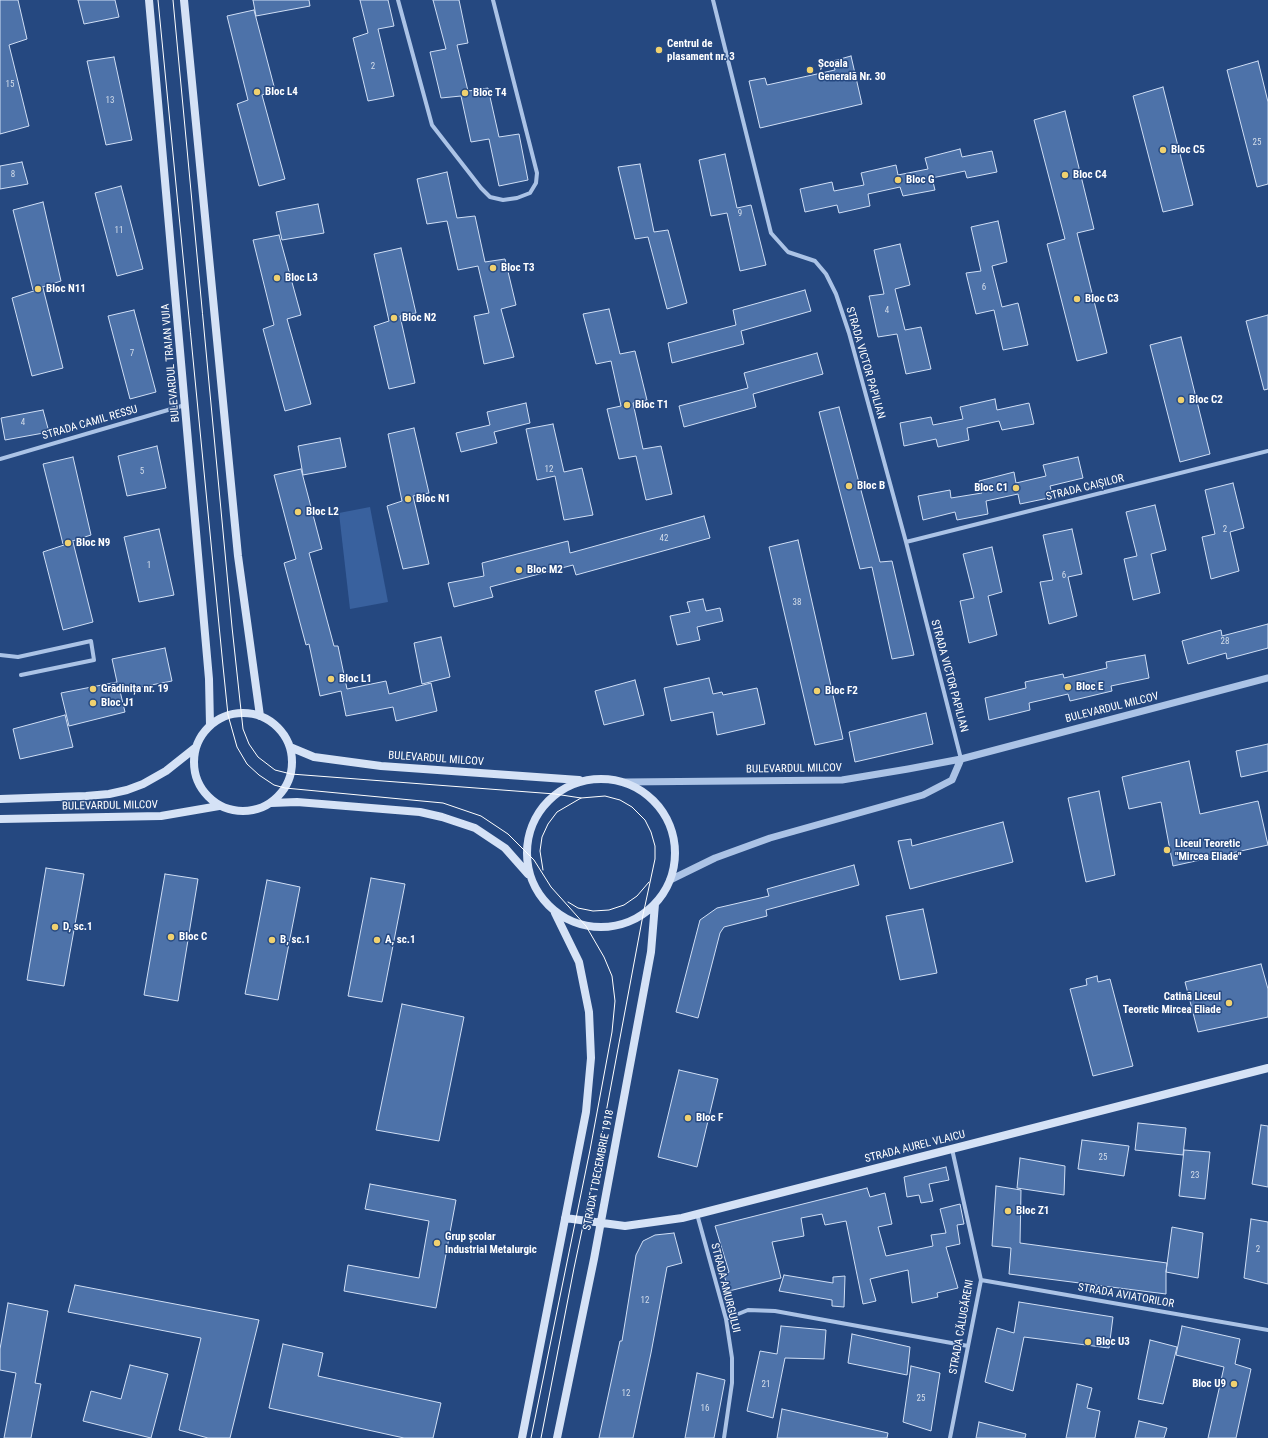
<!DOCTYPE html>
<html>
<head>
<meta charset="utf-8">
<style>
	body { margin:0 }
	canvas { display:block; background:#254880 }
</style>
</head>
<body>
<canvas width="1268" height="1438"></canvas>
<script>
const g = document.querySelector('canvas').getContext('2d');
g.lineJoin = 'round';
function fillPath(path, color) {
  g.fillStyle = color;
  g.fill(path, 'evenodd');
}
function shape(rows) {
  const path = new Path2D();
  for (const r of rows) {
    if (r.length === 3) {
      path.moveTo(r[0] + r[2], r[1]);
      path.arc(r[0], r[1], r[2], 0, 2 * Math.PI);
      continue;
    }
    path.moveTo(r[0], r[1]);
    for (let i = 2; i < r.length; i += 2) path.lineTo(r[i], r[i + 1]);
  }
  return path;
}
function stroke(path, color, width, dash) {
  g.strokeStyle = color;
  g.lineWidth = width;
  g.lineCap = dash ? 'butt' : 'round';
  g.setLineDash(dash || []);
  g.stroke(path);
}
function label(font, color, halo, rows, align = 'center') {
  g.font = font + ' "Roboto Condensed",sans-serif';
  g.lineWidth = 3;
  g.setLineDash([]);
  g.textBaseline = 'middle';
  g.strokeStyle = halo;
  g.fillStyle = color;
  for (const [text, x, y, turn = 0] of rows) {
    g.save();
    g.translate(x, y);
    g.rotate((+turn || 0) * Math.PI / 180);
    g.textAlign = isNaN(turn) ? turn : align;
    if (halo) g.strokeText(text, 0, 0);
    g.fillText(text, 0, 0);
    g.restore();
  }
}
const green = shape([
	[370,507,388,602,350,609,339,513]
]);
const building = shape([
	[0,0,18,0,27,39,9,45,29,126,0,134,0,0],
	[78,0,115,0,119,17,84,24,78,0],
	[253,0,309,0,310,6,256,16,253,0],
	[360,0,388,0,394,26,378,29,394,96,368,101,353,38,368,33,360,0],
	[433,0,459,0,468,43,457,45,468,91,488,88,499,137,519,134,528,180,499,186,489,139,471,142,461,96,441,98,430,52,446,49,433,0],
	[254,10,275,90,262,95,285,179,259,186,237,104,248,100,227,16,254,10],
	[851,56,862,104,760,128,749,81,765,78,767,85,835,70,833,61,851,56],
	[114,57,132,140,106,145,87,61,114,57],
	[1258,61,1268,102,1268,184,1257,187,1227,70,1258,61],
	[1163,87,1193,205,1163,212,1133,96,1163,87],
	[1065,111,1094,229,1077,233,1107,353,1077,361,1047,244,1065,239,1034,120,1065,111],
	[960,149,962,157,992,151,997,172,967,178,965,171,932,178,935,190,903,196,900,187,868,194,870,206,839,213,837,205,805,212,800,189,832,182,834,191,864,185,861,173,896,165,898,175,928,169,925,158,960,149],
	[725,154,737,208,751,205,766,265,740,271,727,213,711,216,699,160,725,154],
	[22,162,28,184,0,189,0,166,22,162],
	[640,164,654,232,668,230,687,303,667,309,648,237,635,239,618,167,640,164],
	[447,172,457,218,475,216,485,262,505,259,516,305,501,309,514,357,484,364,474,316,489,313,478,266,458,270,447,221,427,224,417,179,447,172],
	[121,186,143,269,117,276,95,193,121,186],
	[43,202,61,281,33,290,13,210,43,202],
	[318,204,324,233,282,240,276,212,318,204],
	[998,221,1007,262,992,266,1002,307,1018,303,1028,345,1003,350,994,310,976,314,966,273,981,271,971,227,998,221],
	[279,235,301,315,287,319,311,404,285,411,263,329,274,325,253,240,279,235],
	[900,244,910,285,895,289,905,330,921,327,931,369,906,374,897,334,878,337,869,296,884,294,874,250,900,244],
	[401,248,416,313,400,316,415,383,389,389,374,326,389,321,374,254,401,248],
	[43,288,63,368,32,376,12,298,43,288],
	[805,290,811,311,741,331,744,344,672,363,668,343,736,325,733,310,805,290],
	[609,309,620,354,635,351,647,400,633,403,643,449,661,446,672,494,646,500,636,456,619,459,607,409,621,406,611,361,596,364,583,314,609,309],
	[134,310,156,392,130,399,108,316,134,310],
	[1268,315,1268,389,1264,390,1246,321,1268,315],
	[1181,337,1210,454,1180,462,1150,345,1181,337],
	[817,353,823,374,753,394,756,407,684,427,679,406,748,388,744,373,817,353],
	[995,399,997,410,1029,403,1034,424,1002,430,999,421,967,428,969,440,938,447,936,439,904,446,900,423,931,417,933,425,963,419,960,407,995,399],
	[526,403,530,423,494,432,497,443,461,452,456,433,490,425,487,412,526,403],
	[839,407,880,562,892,561,914,655,892,659,872,567,860,569,819,412,839,407],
	[43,410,49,432,5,440,1,418,43,410],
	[553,424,564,472,582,468,593,515,564,520,555,476,537,480,526,429,553,424],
	[414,428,429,493,413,496,429,564,403,569,387,506,402,501,388,434,414,428],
	[340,438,346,467,303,475,298,446,340,438],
	[157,446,166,488,127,496,118,456,157,446],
	[73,457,91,535,63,544,43,464,73,457],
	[1078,457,1083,478,1050,486,1053,497,1020,504,1018,494,986,501,988,514,957,520,955,512,923,520,918,496,950,490,951,498,982,493,979,481,1014,472,1016,483,1046,476,1043,465,1078,457],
	[301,469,322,549,309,553,334,646,338,646,347,689,386,681,389,694,431,683,437,711,396,721,393,707,346,716,341,691,320,696,309,644,306,645,284,563,296,559,274,475,301,469],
	[1233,483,1244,528,1230,532,1239,571,1211,579,1202,537,1215,534,1205,490,1233,483],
	[1155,505,1166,550,1151,554,1160,593,1133,600,1124,559,1137,556,1126,512,1155,505],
	[704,516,710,538,576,575,573,565,490,587,493,597,454,607,448,583,484,576,482,563,568,541,570,553,704,516],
	[159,529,174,595,139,602,124,537,159,529],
	[1072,529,1082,574,1068,577,1077,616,1049,624,1040,582,1053,580,1043,535,1072,529],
	[798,540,843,739,815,745,769,547,798,540],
	[73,542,93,622,63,630,43,552,73,542],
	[992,547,1002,592,988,596,997,635,969,643,960,601,974,598,963,554,992,547],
	[703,599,706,611,720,608,723,621,697,627,700,640,677,645,670,616,690,612,687,602,703,599],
	[1268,624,1268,648,1227,659,1226,653,1188,664,1182,641,1221,630,1222,636,1268,624],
	[441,637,450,677,422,684,414,643,441,637],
	[165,648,172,681,120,691,125,712,69,726,61,693,117,682,112,659,165,648],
	[1145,655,1149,678,1111,686,1112,691,1070,701,1068,694,1029,703,1030,710,989,720,985,698,1026,688,1025,682,1063,674,1064,678,1107,668,1106,662,1145,655],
	[709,678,713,694,722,692,723,695,757,688,765,724,717,735,713,712,671,721,664,688,709,678],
	[635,680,644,715,604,725,595,691,635,680],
	[926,713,933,744,855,762,849,732,926,713],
	[65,715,73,747,20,759,13,729,65,715],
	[1268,744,1268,771,1241,777,1236,751,1268,744],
	[1189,761,1200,814,1258,801,1268,845,1173,866,1161,802,1129,809,1122,777,1189,761],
	[1099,791,1115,875,1086,882,1068,798,1099,791],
	[1003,822,1013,862,910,889,898,841,911,839,912,846,1003,822],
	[854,865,859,885,766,910,767,916,724,927,720,933,698,1018,676,1012,700,920,717,908,769,896,767,889,854,865],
	[46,868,84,874,64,986,27,980,46,868],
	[165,874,198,879,178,1001,144,995,165,874],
	[371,878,405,884,382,1002,348,996,371,878],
	[267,880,300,887,278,1000,245,994,267,880],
	[923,909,937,973,900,980,886,916,923,909],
	[1261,964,1268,989,1268,1017,1198,1032,1185,982,1261,964],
	[1097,976,1098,982,1110,979,1133,1066,1093,1076,1070,989,1087,985,1086,979,1097,976],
	[402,1004,464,1017,439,1141,376,1130,402,1004],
	[679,1070,718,1079,697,1167,658,1157,679,1070],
	[1138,1123,1186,1128,1183,1155,1135,1150,1138,1123],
	[1261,1125,1268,1126,1268,1187,1252,1184,1261,1125],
	[1082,1140,1129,1146,1124,1176,1078,1169,1082,1140],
	[1184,1150,1210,1152,1205,1199,1179,1196,1184,1150],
	[1020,1158,1065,1166,1064,1195,1017,1188,1020,1158],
	[946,1167,949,1180,929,1184,933,1201,921,1203,919,1195,907,1197,904,1177,946,1167],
	[370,1184,456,1200,436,1308,344,1291,348,1265,419,1278,429,1221,365,1209,370,1184],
	[996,1186,1021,1190,1020,1243,1167,1263,1166,1272,1172,1227,1203,1233,1198,1278,1166,1272,1166,1294,1009,1274,1011,1248,992,1246,996,1186],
	[867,1188,870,1197,885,1193,892,1224,878,1227,886,1256,933,1246,931,1235,946,1233,940,1209,960,1204,964,1224,957,1225,960,1244,946,1247,958,1288,937,1293,938,1297,912,1303,908,1270,870,1279,876,1301,863,1304,846,1221,825,1225,822,1214,801,1218,804,1236,772,1242,781,1278,729,1291,724,1275,729,1272,715,1226,867,1188],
	[1251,1219,1268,1222,1268,1284,1244,1278,1251,1219],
	[674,1233,682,1263,667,1267,651,1353,633,1438,599,1438,620,1341,622,1341,636,1255,643,1241,655,1235,674,1233],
	[784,1275,833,1283,833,1277,845,1276,844,1307,832,1306,832,1300,779,1291,784,1275],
	[75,1285,259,1320,230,1438,208,1438,179,1430,201,1338,68,1312,75,1285],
	[1019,1302,1113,1317,1109,1348,1024,1337,1013,1391,985,1382,997,1328,1014,1333,1019,1302],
	[8,1303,48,1311,35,1383,41,1384,31,1438,4,1438,16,1373,0,1370,0,1349,8,1303],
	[781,1326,826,1330,824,1359,785,1358,773,1418,747,1411,760,1351,777,1354,781,1326],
	[1182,1326,1240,1339,1235,1364,1251,1369,1236,1438,1208,1438,1224,1367,1176,1355,1182,1326],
	[852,1334,910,1347,907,1375,848,1363,852,1334],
	[1150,1340,1177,1347,1163,1404,1138,1399,1150,1340],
	[283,1344,323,1353,318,1376,441,1403,433,1438,404,1438,269,1408,283,1344],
	[130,1365,168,1374,151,1438,83,1421,91,1391,121,1399,130,1365],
	[911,1366,940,1373,931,1431,903,1422,911,1366],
	[697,1373,725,1380,714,1438,685,1438,697,1373],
	[1077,1384,1092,1388,1087,1408,1100,1411,1095,1438,1066,1438,1077,1384],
	[782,1409,888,1433,887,1438,777,1438,782,1409],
	[1139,1421,1167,1428,1164,1438,1135,1438,1139,1421],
	[979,1422,1026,1434,1025,1438,976,1438,979,1422]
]);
const minor = shape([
	[398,0,432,125,481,188,490,197,503,200,517,198,530,193,536,183,537,173,493,0],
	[713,0,771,233,788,252,815,261,826,274,836,294,849,333,906,542,961,759],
	[0,459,185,405],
	[906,542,1268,451],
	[0,655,18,657,91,641,94,660,21,675],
	[697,1214,726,1319,732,1358,732,1383,724,1438],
	[981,1280,1268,1330],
	[726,1319,748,1310,775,1311,968,1346],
	[950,1438,981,1280,952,1149]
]);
const tertiary = shape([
	[625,782,842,780,908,769,961,759,1268,678],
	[670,880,715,858,770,838,923,795,952,780,961,759]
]);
const secondary = shape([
	[149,0,209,679,210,725],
	[184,0,238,556,260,716],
	[243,762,49],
	[290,747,314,757,381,766,579,780],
	[601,853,74],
	[0,799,86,796,109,794,127,790,143,784,166,771,195,748],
	[271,803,297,802,420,812,442,817,475,828,505,848,528,874],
	[0,819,161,816,219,806],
	[565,1218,625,1226,682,1218,1268,1068],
	[522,1438,586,1112,591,1058,589,1012,579,962,555,913],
	[557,1438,594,1259,651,952,655,904]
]);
const tram = shape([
	[158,0,223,666,228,715,237,747,247,764,259,775,274,785,285,788,443,803,481,816,508,834,534,860,551,887,586,926,604,957,612,976,615,1001,612,1032,590,1150,531,1438],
	[173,0,232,627,243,729,249,744,258,757,275,770,291,774,555,794,581,798],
	[568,902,578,908,593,911,609,910,624,905,637,896,649,882],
	[541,1438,574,1268,599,1150,643,915,655,859,655,846,651,832,645,820,632,807,620,800,605,796,581,798,557,812,548,824,542,837,540,851,543,870]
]);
const markers = [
	[659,50,4,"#f0d16f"],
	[810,70,4,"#f0d16f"],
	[257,92,4,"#f0d16f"],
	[465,93,4,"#f0d16f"],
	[1163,150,4,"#f0d16f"],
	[1065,175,4,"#f0d16f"],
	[898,180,4,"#f0d16f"],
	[493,268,4,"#f0d16f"],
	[277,278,4,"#f0d16f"],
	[38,289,4,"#f0d16f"],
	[1077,299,4,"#f0d16f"],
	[394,318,4,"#f0d16f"],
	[1181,400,4,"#f0d16f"],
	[627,405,4,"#f0d16f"],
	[849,486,4,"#f0d16f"],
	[1016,488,4,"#f0d16f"],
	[408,499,4,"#f0d16f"],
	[298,512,4,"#f0d16f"],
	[68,543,4,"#f0d16f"],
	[519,570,4,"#f0d16f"],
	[331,679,4,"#f0d16f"],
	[1068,687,4,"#f0d16f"],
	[93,689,4,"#f0d16f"],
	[817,691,4,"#f0d16f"],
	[93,703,4,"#f0d16f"],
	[1167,850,4,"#f0d16f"],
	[55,927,4,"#f0d16f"],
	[171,937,4,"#f0d16f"],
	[272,940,4,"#f0d16f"],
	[377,940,4,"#f0d16f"],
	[1229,1003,4,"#f0d16f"],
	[688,1118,4,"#f0d16f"],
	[1008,1211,4,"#f0d16f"],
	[437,1243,4,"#f0d16f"],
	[1088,1342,4,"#f0d16f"],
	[1234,1384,4,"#f0d16f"]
];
const numberNames = [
	["2",373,67],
	["15",10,85],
	["13",110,101],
	["25",1257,143],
	["8",13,175],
	["9",740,214],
	["11",119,231],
	["6",984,288],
	["4",887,311],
	["7",132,354],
	["4",23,423],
	["12",549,470],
	["5",142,472],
	["2",1225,530],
	["42",664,539],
	["1",149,566],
	["6",1064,576],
	["38",797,603],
	["28",1225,642],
	["25",1103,1158],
	["23",1195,1176],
	["2",1258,1250],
	["12",645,1301],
	["21",766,1385],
	["12",626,1394],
	["25",921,1399],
	["16",705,1409]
];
const poiNames = [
	["Centrul de",667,44],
	["plasament nr. 3",667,57],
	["Școala",818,64],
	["Generală Nr. 30",818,77],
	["Bloc L4",265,92],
	["Bloc T4",473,93],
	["Bloc C5",1171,150],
	["Bloc C4",1073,175],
	["Bloc G",906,180],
	["Bloc T3",501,268],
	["Bloc L3",285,278],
	["Bloc N11",46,289],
	["Bloc C3",1085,299],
	["Bloc N2",402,318],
	["Bloc C2",1189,400],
	["Bloc T1",635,405],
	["Bloc B",857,486],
	["Bloc C1",1008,488,"right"],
	["Bloc N1",416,499],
	["Bloc L2",306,512],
	["Bloc N9",76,543],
	["Bloc M2",527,570],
	["Bloc L1",339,679],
	["Bloc E",1076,687],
	["Grădinița nr. 19",101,689],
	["Bloc F2",825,691],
	["Bloc J1",101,703],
	["Liceul Teoretic",1175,844],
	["\"Mircea Eliade\"",1175,857],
	["D, sc.1",63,927],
	["Bloc C",179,937],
	["B, sc.1",280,940],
	["A, sc.1",385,940],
	["Catină Liceul",1221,997,"right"],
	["Teoretic Mircea Eliade",1221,1010,"right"],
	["Bloc F",696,1118],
	["Bloc Z1",1016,1211],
	["Grup școlar",445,1237],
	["Industrial Metalurgic",445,1250],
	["Bloc U3",1096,1342],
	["Bloc U9",1226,1384,"right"]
];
const streetNames = [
	["BULEVARDUL TRAIAN VUIA",171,363,-95],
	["STRADA VICTOR PAPILIAN",865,363,74],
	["STRADA CAMIL RESSU",90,423,-16],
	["STRADA CAIȘILOR",1085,488,-14],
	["STRADA VICTOR PAPILIAN",949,676,75],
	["BULEVARDUL MILCOV",1112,708,-14],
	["BULEVARDUL MILCOV",436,759,4],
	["BULEVARDUL MILCOV",794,769,-1],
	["BULEVARDUL MILCOV",110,806,-1],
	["STRADA AUREL VLAICU",915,1147,-14],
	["STRADA 1 DECEMBRIE 1918",599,1170,-79],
	["STRADA AMURGULUI",725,1288,76],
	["STRADA AVIATORILOR",1126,1296,10],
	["STRADA CĂLUGĂRENI",962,1327,-80]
];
fillPath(green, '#39619e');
fillPath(building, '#4d72a9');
stroke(building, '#cfdef5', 1);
stroke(minor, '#abc3e6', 4);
stroke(tertiary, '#abc3e6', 7);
stroke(secondary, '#d5e2f6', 8);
stroke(tram, '#fff', 1);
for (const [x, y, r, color] of markers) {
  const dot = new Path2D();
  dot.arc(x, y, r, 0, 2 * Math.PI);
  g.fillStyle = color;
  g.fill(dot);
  stroke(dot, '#254880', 1.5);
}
label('9px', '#d2dcea', null, numberNames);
label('bold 11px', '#fff', '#254880', poiNames, 'left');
label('11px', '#fff', '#254880', streetNames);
</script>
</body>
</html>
